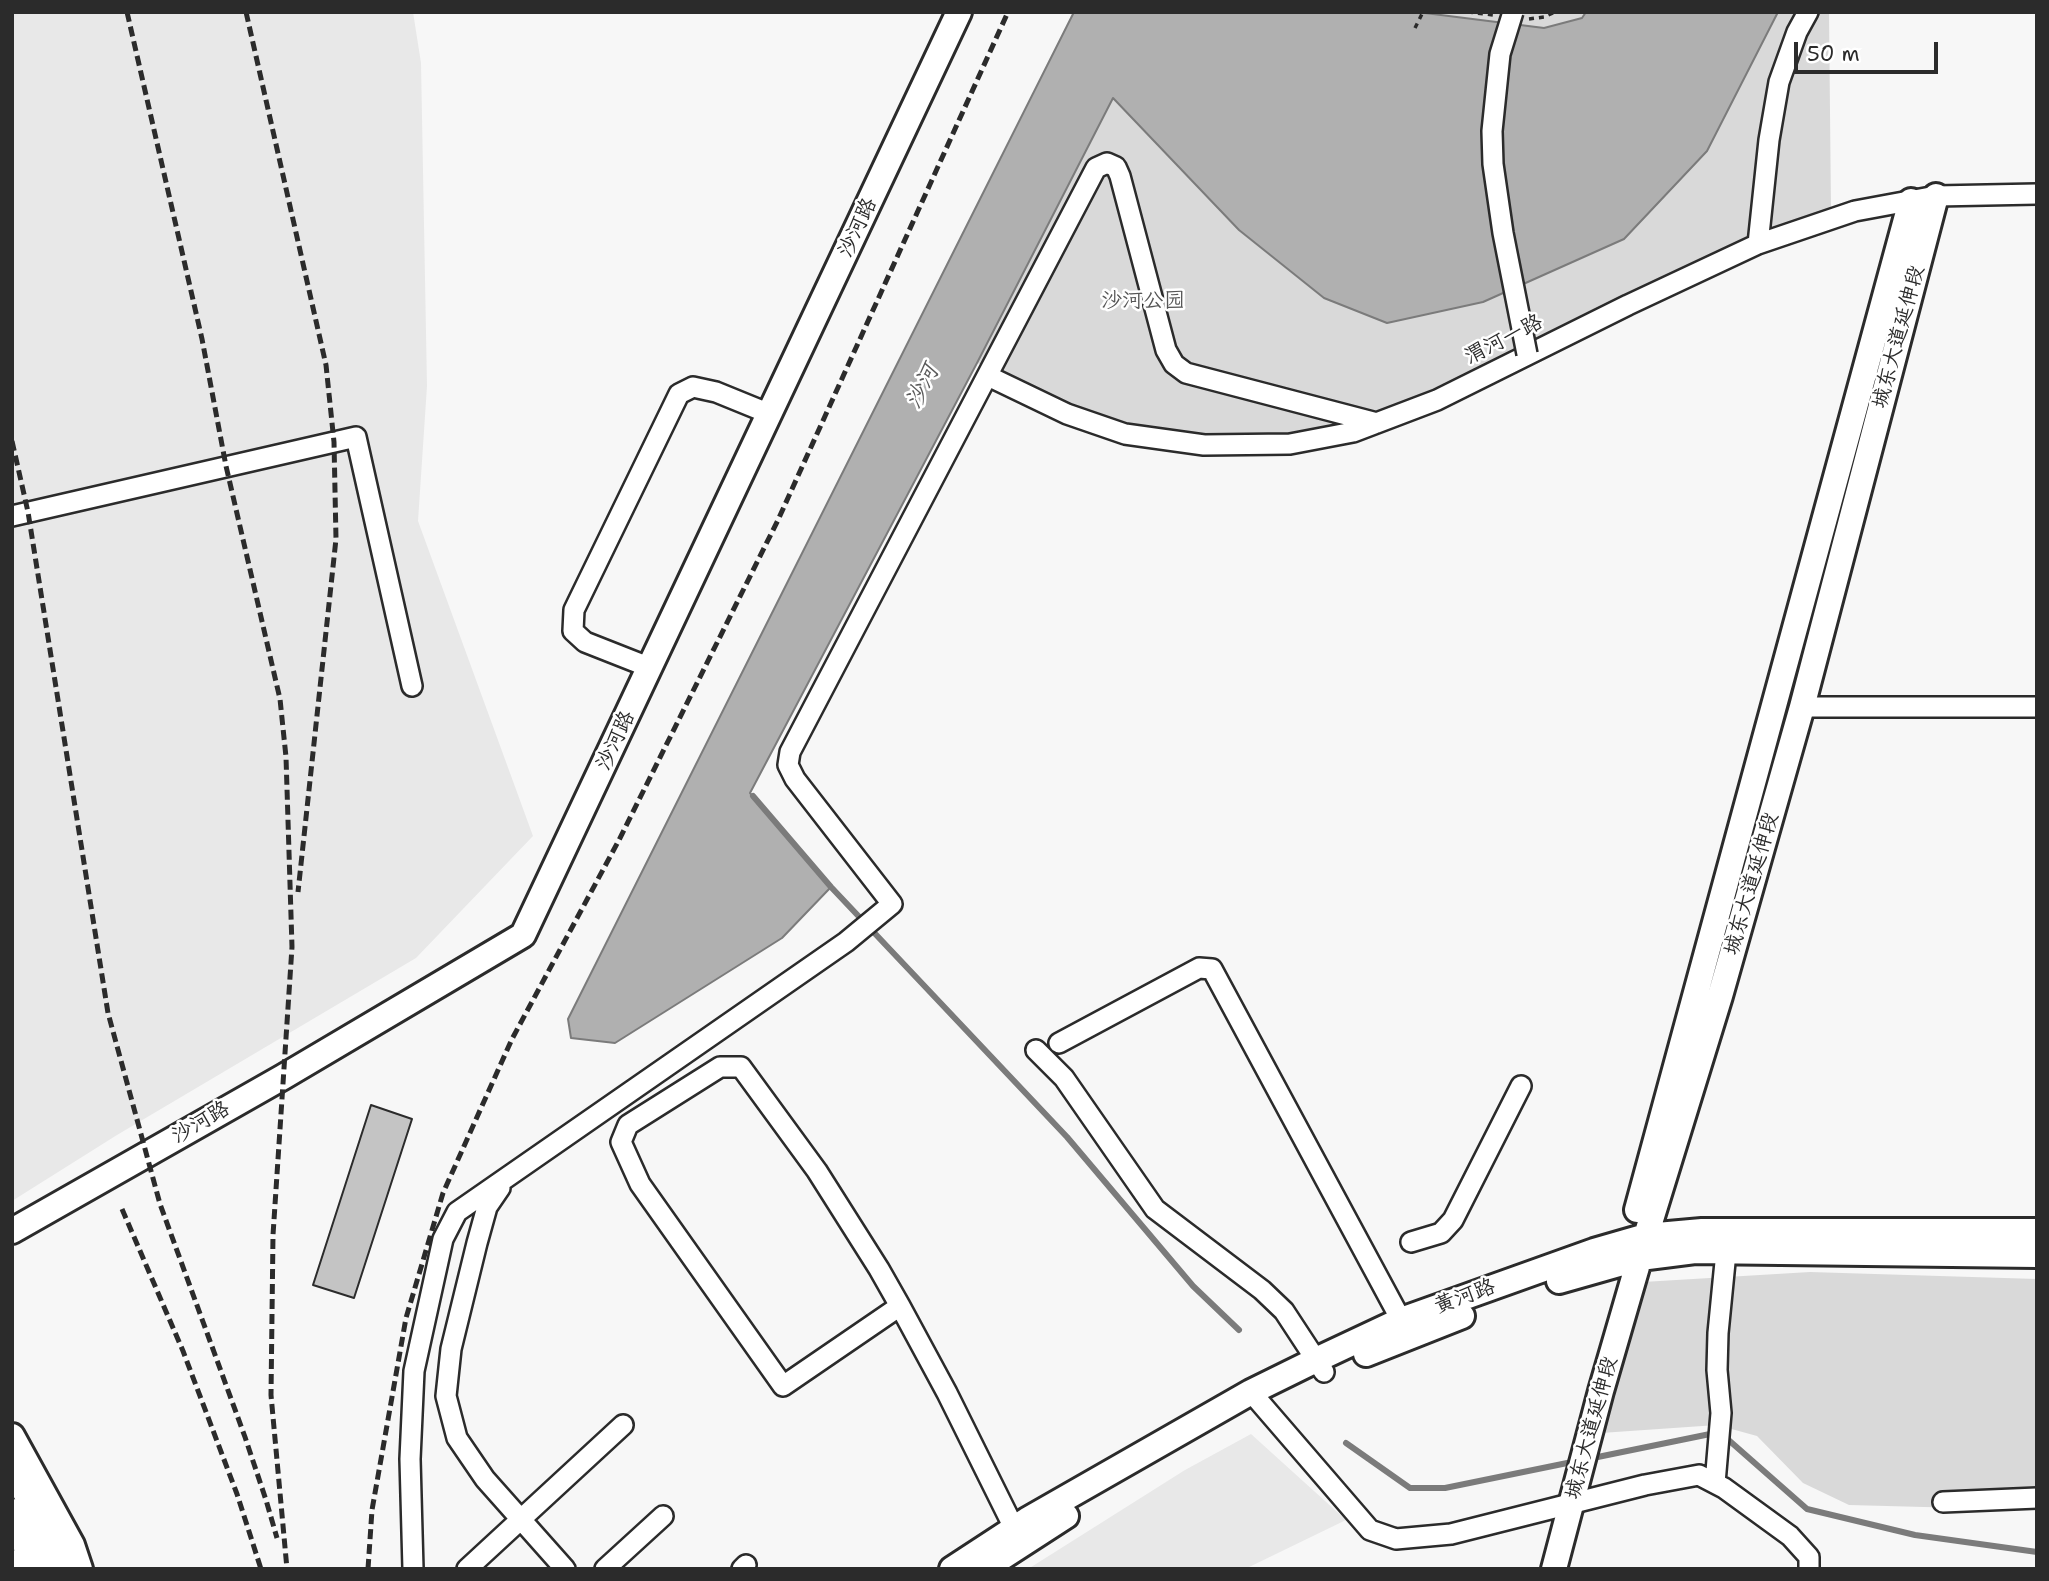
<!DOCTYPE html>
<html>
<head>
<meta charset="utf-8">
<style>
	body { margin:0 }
	#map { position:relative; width:2049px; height:1581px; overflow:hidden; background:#f7f7f7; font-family:"Shantell Sans",sans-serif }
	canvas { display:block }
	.frame { position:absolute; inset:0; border:14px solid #2b2b2b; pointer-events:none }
	.scale { position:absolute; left:1794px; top:42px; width:144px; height:32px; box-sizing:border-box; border:4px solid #2b2b2b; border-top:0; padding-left:9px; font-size:21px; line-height:24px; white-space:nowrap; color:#2b2b2b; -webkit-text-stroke:5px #fff; paint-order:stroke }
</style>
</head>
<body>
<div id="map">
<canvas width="2049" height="1581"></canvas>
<div class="frame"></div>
<div class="scale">50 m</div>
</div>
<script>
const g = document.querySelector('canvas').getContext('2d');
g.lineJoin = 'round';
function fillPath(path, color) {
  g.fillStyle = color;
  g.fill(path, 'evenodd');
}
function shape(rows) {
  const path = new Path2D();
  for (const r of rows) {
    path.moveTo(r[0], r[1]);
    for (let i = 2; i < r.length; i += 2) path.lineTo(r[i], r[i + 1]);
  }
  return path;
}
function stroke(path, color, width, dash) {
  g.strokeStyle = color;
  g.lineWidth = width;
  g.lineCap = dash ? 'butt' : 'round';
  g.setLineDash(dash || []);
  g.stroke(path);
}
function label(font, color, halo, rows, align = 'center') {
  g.font = font + ' "Shantell Sans","LXGW WenKai TC",sans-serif';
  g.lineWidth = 5;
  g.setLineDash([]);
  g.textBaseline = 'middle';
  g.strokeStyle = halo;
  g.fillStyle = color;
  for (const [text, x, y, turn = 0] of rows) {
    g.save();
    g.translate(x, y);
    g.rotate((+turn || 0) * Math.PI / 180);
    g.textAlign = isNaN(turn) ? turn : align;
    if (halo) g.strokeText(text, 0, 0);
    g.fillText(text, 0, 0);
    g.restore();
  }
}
const built = shape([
	[12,12,413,12,421,63,427,386,418,521,533,836,416,958,117,1135,12,1201],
	[1251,1434,1346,1520,1245,1569,1028,1569,1185,1470]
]);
const green = shape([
	[1417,12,1586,12,1582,18,1544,28],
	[1778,12,1829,12,1831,211,1376,414,1291,436,1211,437,1150,429,1072,408,977,363,1113,98,1239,230,1324,298,1707,151],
	[1810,1272,2037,1279,2037,1510,1849,1505,1803,1483,1757,1436,1717,1425,1601,1433,1643,1282]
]);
const water = shape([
	[1074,12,1417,12,1544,28,1582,18,1586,12,1778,12,1707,151,1624,239,1483,302,1387,323,1324,298,1239,230,1113,98,977,363,750,793,831,887,782,938,615,1043,571,1038,568,1019,1074,12]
]);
const stream = shape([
	[753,796,831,887,1067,1137,1193,1286,1239,1330],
	[1724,1436,1807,1509,1915,1535,2037,1552],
	[1346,1443,1410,1488,1445,1488,1577,1461],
	[1588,1459,1715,1433]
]);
const building = shape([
	[371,1105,412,1119,354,1298,313,1285,371,1105]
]);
const path = shape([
	[1468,12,1493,15],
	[1529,19,1544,17,1555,12],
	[1415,28,1423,12]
]);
const minor = shape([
	[1758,244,1769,140,1779,82,1797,32,1808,12],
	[988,376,1067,414,1125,434,1204,445,1290,444,1353,432,1437,400,1628,305,1758,244,1855,211,1936,196,2037,194],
	[12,516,356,437,412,686],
	[651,668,585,642,573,631,574,610,679,394,693,387,716,392,770,414],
	[1802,707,2037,707],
	[1059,1043,1199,968,1212,969,1407,1331],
	[1036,1050,1064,1078,1155,1209,1262,1290,1284,1311,1324,1372],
	[500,1188,487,1207,477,1243,451,1349,446,1396,457,1438,485,1479,565,1569],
	[1411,1242,1441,1233,1453,1220,1521,1086],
	[900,1306,783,1386,640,1184,621,1142,628,1125,720,1067,741,1067,817,1171,879,1269,900,1306,947,1393,1020,1540],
	[1251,1392,1370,1530,1396,1539,1451,1534,1645,1485,1699,1475,1724,1488,1790,1536,1809,1557,1809,1569],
	[1715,1483,1721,1413,1717,1370,1718,1333,1726,1252],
	[1943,1502,2037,1498],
	[413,1569,410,1459,414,1371,443,1239,457,1212,846,942,892,904,795,779,788,765,790,752,1096,168,1107,163,1116,167,1120,176,1166,350,1174,364,1186,373,1377,423],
	[467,1569,623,1425],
	[605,1569,663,1516],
	[742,1569,746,1565]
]);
const major = shape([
	[1637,1210,1911,201],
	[12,1231,283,1077,523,935,959,12],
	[1559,1281,1640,1258,1695,1251,2037,1255],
	[1366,1354,1462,1316],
	[12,1436,72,1545,80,1569],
	[12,1562,15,1569],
	[952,1569,1027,1520,1251,1392,1316,1360,1401,1320,1594,1251,1646,1236,1702,1231,2037,1231],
	[984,1569,1066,1516],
	[1554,1569,1601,1391,1646,1236,1720,996,1802,707,1936,196]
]);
const highway = shape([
	[12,1464,58,1549,64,1569],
	[12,1513,39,1569]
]);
const rail = shape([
	[127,12,202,339,226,466,280,699,286,757,292,947,273,1235,271,1395,287,1569],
	[246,12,326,365,334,442,336,539,298,892],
	[12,441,28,512,108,1013,160,1204,245,1437,266,1500,277,1538],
	[122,1209,183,1351,237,1494,261,1569],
	[368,1569,372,1510,406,1318,443,1193,512,1039,619,840,778,520,1008,12]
]);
const minorBridge = shape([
	[1513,12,1500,54,1492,131,1493,164,1503,233,1527,354]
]);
const streetNames = [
	["沙河路",858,228,-65],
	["城东大道延伸段",1899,337,-75],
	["渭河一路",1504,340,-27],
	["沙河路",616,741,-65],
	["城东大道延伸段",1752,884,-74],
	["沙河路",201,1123,-30],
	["黄河路",1465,1297,-20],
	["城东大道延伸段",1592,1428,-75]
];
const parkNames = [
	["沙河公园",1143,302]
];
const waterNames = [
	["沙河",923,387,-63]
];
fillPath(built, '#e8e8e8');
fillPath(green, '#d9d9d9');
fillPath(water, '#b0b0b0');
stroke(water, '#7b7b7b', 2);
stroke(stream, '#7b7b7b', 6);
fillPath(building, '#c4c4c4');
stroke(building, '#2b2b2b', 2);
stroke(minor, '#2b2b2b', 24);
stroke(major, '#2b2b2b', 30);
stroke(highway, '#2b2b2b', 33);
stroke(path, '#2b2b2b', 3.5, [5, 5]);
stroke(minor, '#fff', 19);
stroke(major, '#fff', 24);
stroke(highway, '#fff', 28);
stroke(rail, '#2b2b2b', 5, [10, 5]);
stroke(minorBridge, '#2b2b2b', 24, []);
stroke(minorBridge, '#fff', 19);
label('21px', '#2b2b2b', '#fff', streetNames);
label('21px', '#565656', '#fff', parkNames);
label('italic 23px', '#5a5a5a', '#fff', waterNames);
</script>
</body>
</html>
